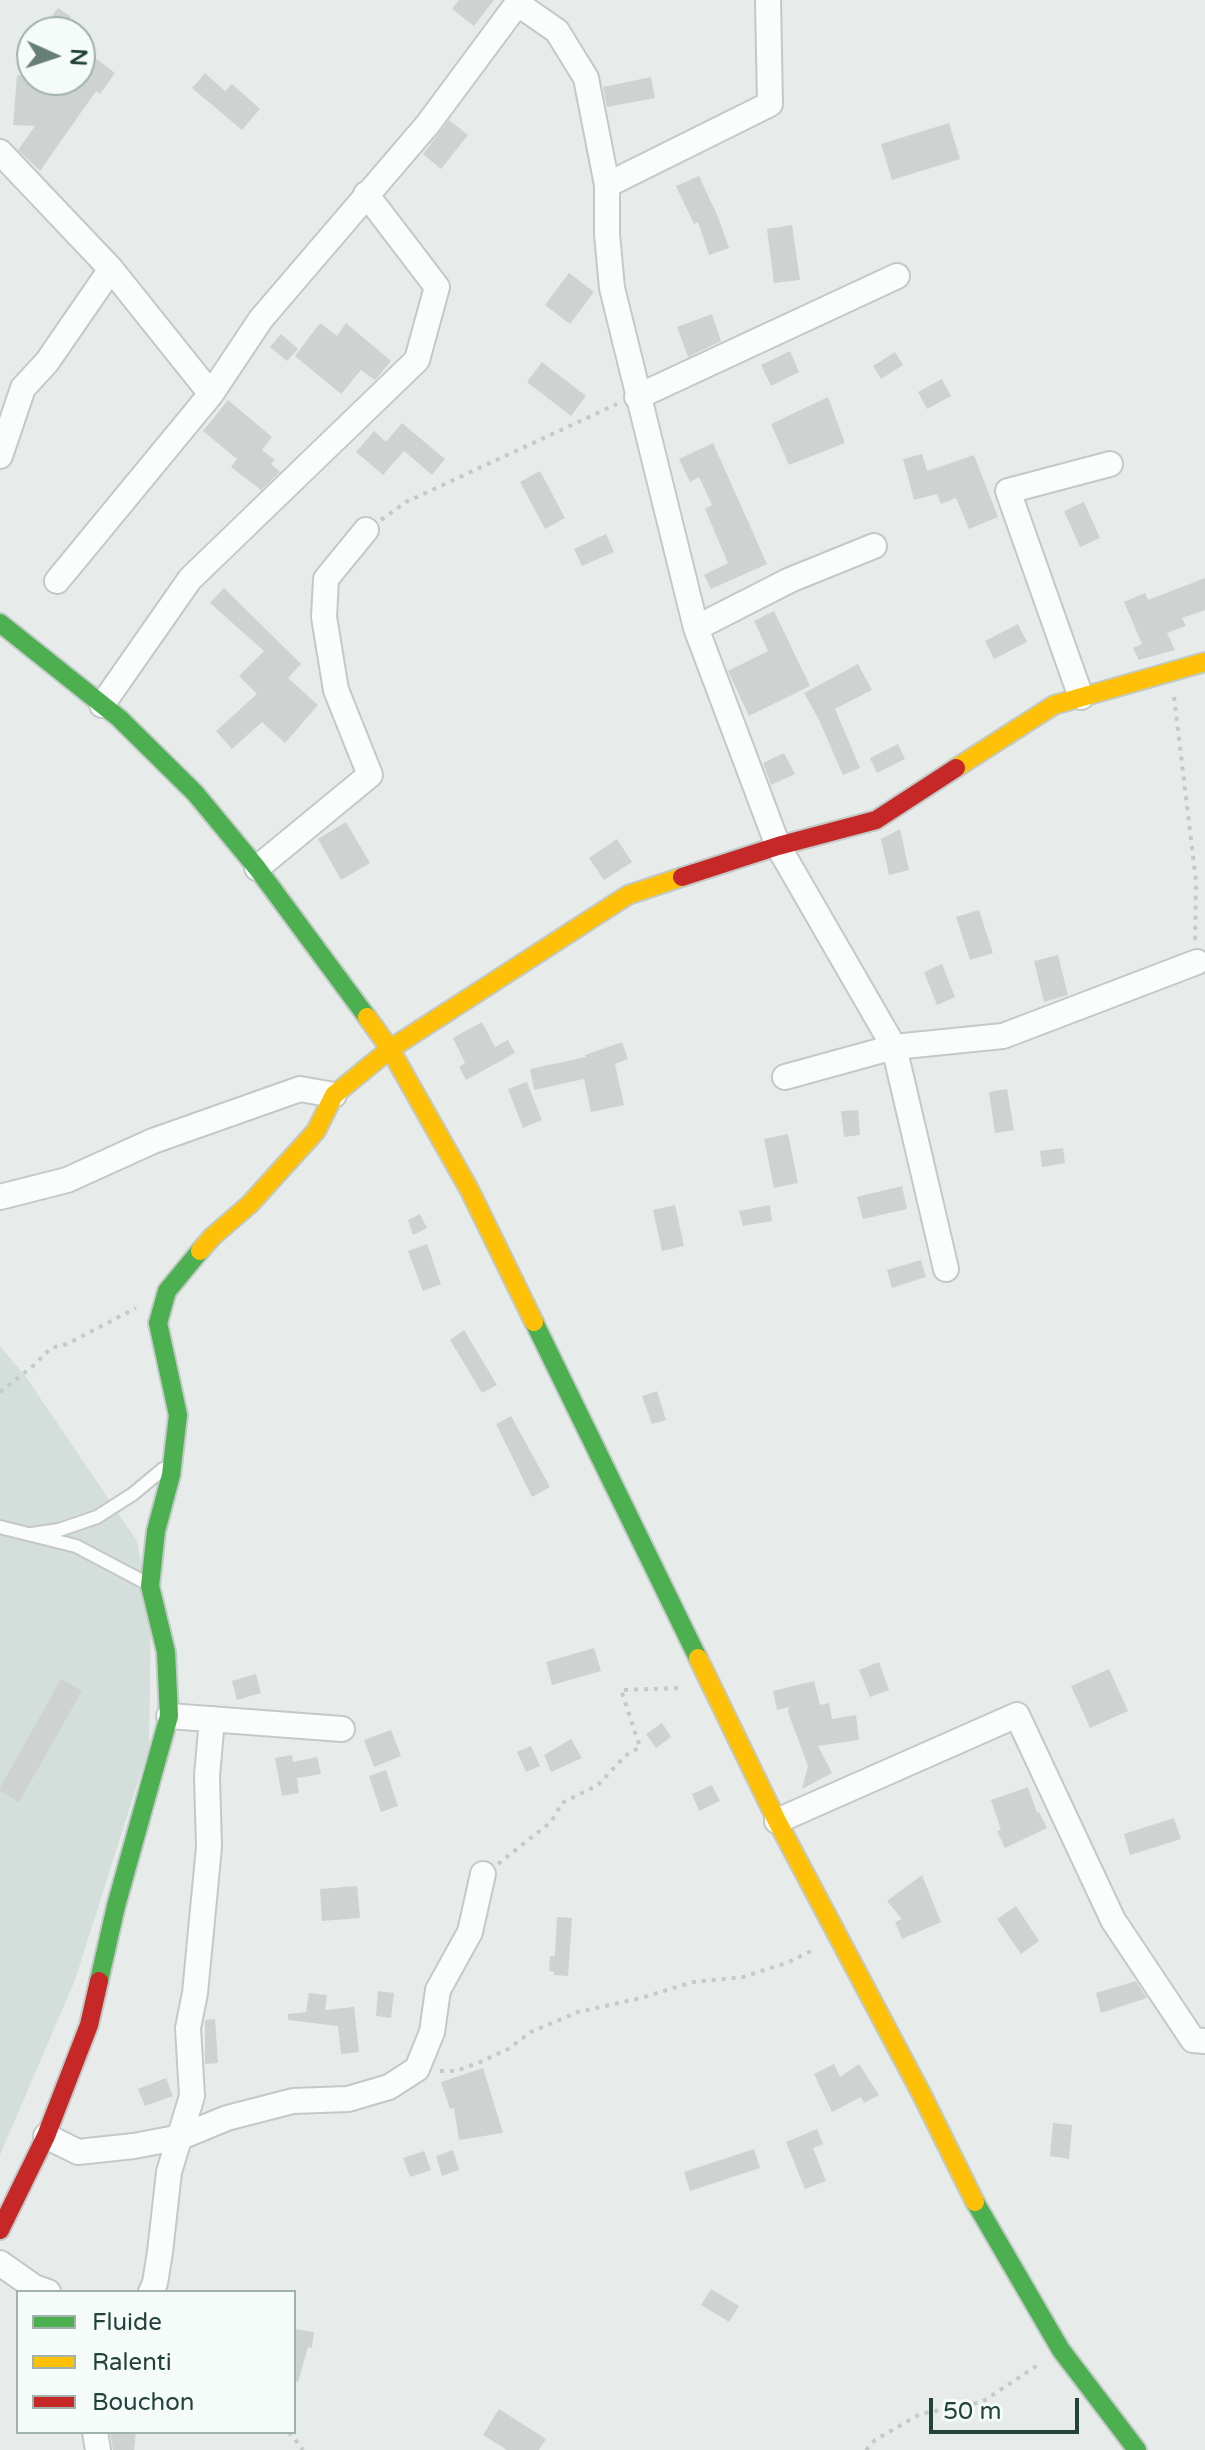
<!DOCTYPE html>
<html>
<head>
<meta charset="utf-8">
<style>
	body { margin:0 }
	#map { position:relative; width:1205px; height:2450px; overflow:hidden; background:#e7ecea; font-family:"Varela Round",sans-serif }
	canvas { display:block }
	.legend { position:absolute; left:16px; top:2290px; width:280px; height:144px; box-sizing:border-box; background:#f5fbf8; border:2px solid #a1b1ac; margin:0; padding:10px 14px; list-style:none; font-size:24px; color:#22423b }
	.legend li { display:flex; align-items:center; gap:16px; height:40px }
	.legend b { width:40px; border:2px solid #a1b1ac }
	.north { position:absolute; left:16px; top:16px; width:80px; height:80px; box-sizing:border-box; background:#f5fbf8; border:2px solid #a1b1ac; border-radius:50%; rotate:93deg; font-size:22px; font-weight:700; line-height:32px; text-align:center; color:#22423b }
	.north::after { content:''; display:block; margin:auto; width:28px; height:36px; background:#677e78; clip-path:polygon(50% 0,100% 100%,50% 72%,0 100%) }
	.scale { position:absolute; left:929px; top:2398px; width:150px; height:36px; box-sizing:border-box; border:4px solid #22423b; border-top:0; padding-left:10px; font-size:24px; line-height:28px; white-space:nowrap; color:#22423b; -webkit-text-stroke:6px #f5fbf8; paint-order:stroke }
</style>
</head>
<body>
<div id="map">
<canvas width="1205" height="2450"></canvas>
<ul class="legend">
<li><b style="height:10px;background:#4caf50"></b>Fluide</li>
<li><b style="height:10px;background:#ffc107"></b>Ralenti</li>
<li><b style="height:10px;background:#c62828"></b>Bouchon</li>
</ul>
<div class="north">N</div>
<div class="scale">50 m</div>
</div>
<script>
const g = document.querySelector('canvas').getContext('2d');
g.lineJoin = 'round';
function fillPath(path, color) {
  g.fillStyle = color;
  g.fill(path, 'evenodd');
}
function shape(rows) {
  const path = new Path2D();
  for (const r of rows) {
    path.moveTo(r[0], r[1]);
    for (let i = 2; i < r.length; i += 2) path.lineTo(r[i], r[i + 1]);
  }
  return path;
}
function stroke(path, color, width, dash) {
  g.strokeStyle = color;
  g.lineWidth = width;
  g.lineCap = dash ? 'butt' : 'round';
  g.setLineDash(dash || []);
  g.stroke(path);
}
const built = shape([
	[0,1346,26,1377,137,1541,151,1615,149,1747,75,1980,0,2155]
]);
const building = shape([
	[459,0,494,0,474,26,452,9],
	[58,8,71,17,61,32,41,32],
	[80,46,115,73,100,94,96,91,40,171,18,150,35,126,13,125,17,75,32,76,32,80,80,80],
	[205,73,225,91,232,84,260,109,242,130,192,88],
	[651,77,655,98,607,107,603,87],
	[449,120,468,135,441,169,423,154],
	[949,123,960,159,892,180,881,144],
	[699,176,718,217,729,248,709,255,698,222,694,224,676,186],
	[792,225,800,280,774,283,767,229],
	[569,273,594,292,570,324,545,305],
	[712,314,721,341,688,357,677,327],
	[320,323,337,336,346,323,391,361,375,380,361,370,341,394,295,356],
	[281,334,298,349,287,361,270,347],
	[790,351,799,372,771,386,761,365],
	[895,352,903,365,881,379,873,366],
	[542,362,586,396,571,416,527,382],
	[942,379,951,396,927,409,918,392],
	[828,397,845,443,789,465,771,424],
	[228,400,272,437,262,450,275,460,271,464,280,472,261,490,231,467,237,459,203,431],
	[402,423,445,459,432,475,404,451,383,475,356,452,374,431,386,442],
	[713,443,767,564,711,589,704,575,728,563,705,509,712,505,699,477,690,482,679,459],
	[922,454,927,471,974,455,998,517,969,529,956,498,941,504,937,494,914,500,903,459],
	[540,471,565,518,545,529,520,482],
	[1084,502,1100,538,1080,547,1064,511],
	[606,534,614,552,582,566,574,549],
	[1205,578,1205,610,1182,618,1186,626,1167,633,1175,650,1139,660,1133,648,1142,644,1124,602,1145,593,1148,600],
	[224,588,301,664,288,678,318,705,285,743,262,722,232,749,216,731,257,694,239,676,264,651,210,603],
	[774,611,810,686,749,716,728,671,768,651,754,621],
	[1018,624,1027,642,994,659,985,641],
	[858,664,872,690,835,709,860,768,843,775,818,718,804,693],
	[898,744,905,759,877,773,870,758],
	[784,753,795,774,771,785,763,763],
	[346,822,370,863,341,880,318,839],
	[900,829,909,870,889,875,881,839],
	[617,839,632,862,604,880,589,858],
	[979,910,993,953,970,960,956,917],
	[1058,955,1068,995,1044,1002,1034,961],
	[942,964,955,997,937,1005,924,972],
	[482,1022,495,1047,508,1040,515,1053,466,1080,459,1067,465,1063,453,1038],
	[622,1042,628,1059,615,1064,624,1105,591,1112,584,1079,534,1090,530,1069,586,1057,585,1055],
	[527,1082,542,1120,523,1128,508,1089],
	[1007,1089,1014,1130,995,1133,989,1092],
	[858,1110,860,1135,844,1137,841,1111],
	[788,1134,798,1183,774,1188,764,1139],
	[1063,1148,1065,1163,1042,1167,1040,1151],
	[902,1186,907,1209,863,1219,857,1197],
	[675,1205,684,1246,662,1251,653,1210],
	[770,1205,772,1221,743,1226,739,1211],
	[420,1214,427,1228,413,1235,408,1220],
	[427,1244,441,1284,423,1291,408,1251],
	[921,1260,926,1277,892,1288,887,1270],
	[464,1330,497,1385,482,1393,450,1340],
	[657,1391,666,1420,652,1424,642,1396],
	[511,1416,550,1487,532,1497,496,1424],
	[594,1648,601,1671,552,1685,546,1662],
	[879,1662,889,1690,870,1697,859,1670],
	[1109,1669,1128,1711,1090,1728,1071,1686],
	[256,1674,261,1693,237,1700,232,1681],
	[61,1679,82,1691,19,1802,0,1791,0,1788],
	[814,1681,820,1705,829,1703,832,1719,856,1715,859,1740,818,1746,832,1773,802,1789,808,1766,788,1712,789,1707,777,1710,773,1691],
	[662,1723,671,1737,656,1748,646,1734],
	[391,1730,401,1756,374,1767,364,1740],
	[571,1739,582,1758,551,1772,544,1755],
	[531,1746,540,1766,526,1772,517,1752],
	[292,1755,293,1762,317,1757,321,1774,297,1778,299,1793,282,1796,275,1758],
	[386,1770,398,1806,381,1812,369,1776],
	[712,1785,720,1801,699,1811,692,1794],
	[1028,1787,1037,1813,1039,1812,1047,1828,1005,1848,997,1831,1001,1830,991,1800],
	[1174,1818,1181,1839,1130,1855,1124,1834],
	[922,1875,941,1922,902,1939,895,1922,902,1919,887,1901],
	[357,1886,360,1918,322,1921,320,1889],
	[1016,1906,1039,1941,1021,1954,997,1919],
	[557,1917,572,1918,568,1976,554,1975,554,1972,549,1971,550,1956,555,1956],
	[1136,1981,1147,1998,1101,2013,1096,1993],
	[378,1991,394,1993,391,2018,376,2016],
	[309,1993,327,1995,325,2010,354,2007,359,2052,341,2054,338,2026,288,2020,288,2014,306,2012],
	[215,2019,218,2063,205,2064,205,2020],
	[834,2064,840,2077,859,2064,879,2095,864,2103,861,2097,832,2112,814,2074],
	[483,2068,503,2133,459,2140,454,2108,450,2109,441,2082],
	[166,2078,173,2096,145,2106,138,2089],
	[1053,2123,1072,2125,1069,2159,1050,2156],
	[817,2129,823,2144,813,2148,826,2181,805,2189,786,2142],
	[754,2149,760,2168,690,2191,684,2172],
	[453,2150,459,2170,442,2176,436,2156],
	[424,2151,431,2170,410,2177,403,2158],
	[711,2289,739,2306,729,2322,701,2305],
	[294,2329,314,2332,312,2348,308,2347,298,2382,294,2381],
	[499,2409,546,2439,539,2450,507,2450,483,2435],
	[110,2432,136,2432,134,2450,113,2450]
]);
const path = shape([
	[381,520,406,502,617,404],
	[1174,697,1196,881,1195,943],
	[0,1392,33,1366,51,1348,67,1344,136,1308],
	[498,1864,551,1822,562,1803,598,1785,625,1756,640,1747,621,1690,681,1688],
	[440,2071,456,2071,478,2063,508,2049,531,2032,578,2012,641,1998,693,1982,743,1977,789,1962,815,1949],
	[289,2432,303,2450],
	[866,2450,875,2440,920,2414,982,2402,1038,2365]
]);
const lane = shape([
	[0,1527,76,1546,148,1584],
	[32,1534,59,1530,97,1517,133,1494,163,1469]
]);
const street = shape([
	[518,4,557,31,586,78,607,185,607,234,612,288,696,628,778,846,894,1047,946,1269],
	[0,152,111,269,211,394],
	[607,185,770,104,768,0],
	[637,397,897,276],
	[0,456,23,388,47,362,111,269],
	[57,581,211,394,261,319,428,124,520,0],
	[696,628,790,580,874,546],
	[1081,697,1008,491,1110,464],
	[102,705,190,579,417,360,437,287,366,194],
	[257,868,370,775,336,690,324,617,326,579,366,530],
	[785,1077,894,1047,1003,1036,1197,962],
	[0,1197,67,1180,153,1141,300,1089,334,1095],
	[169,1716,342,1729],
	[777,1821,1017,1715,1113,1920,1193,2040,1205,2041],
	[46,2136,78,2152,134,2146,181,2137,227,2118,293,2101,348,2099,389,2087,417,2069,432,2032,438,1990,470,1932,483,1874],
	[0,2263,34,2287,48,2292],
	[151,2292,155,2283,160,2252,169,2172,192,2096,188,2028,195,1993,209,1847,207,1776,212,1719],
	[95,2432,98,2450]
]);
const fast = shape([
	[0,623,119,718,195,793,257,868,367,1017],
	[534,1322,698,1658],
	[99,1981,116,1906,169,1716,166,1652,150,1586,156,1531,171,1475,178,1415,158,1323,167,1291,200,1251],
	[975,2202,1061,2350,1137,2450]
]);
const slow = shape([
	[956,768,1054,705,1205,662],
	[367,1017,390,1049,469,1189,534,1322],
	[200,1251,212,1237,250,1204,316,1131,334,1095,390,1049,628,895,682,877],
	[698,1658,777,1821,921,2093,975,2202]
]);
const jam = shape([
	[682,877,778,846,876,820,956,768],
	[0,2230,46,2136,89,2025,99,1981]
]);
fillPath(built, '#d4deda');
fillPath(building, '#ced3d1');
stroke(lane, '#c4c9c7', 16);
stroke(street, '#c4c9c7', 28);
stroke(fast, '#c2cac7', 22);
stroke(slow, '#c2cac7', 22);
stroke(jam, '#c2cac7', 22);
stroke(path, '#c2cbca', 4, [4, 6]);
stroke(lane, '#fbfcfc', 12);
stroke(street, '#fbfcfc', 24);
stroke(fast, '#4caf50', 18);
stroke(slow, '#ffc107', 18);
stroke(jam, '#c62828', 18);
</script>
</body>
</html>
